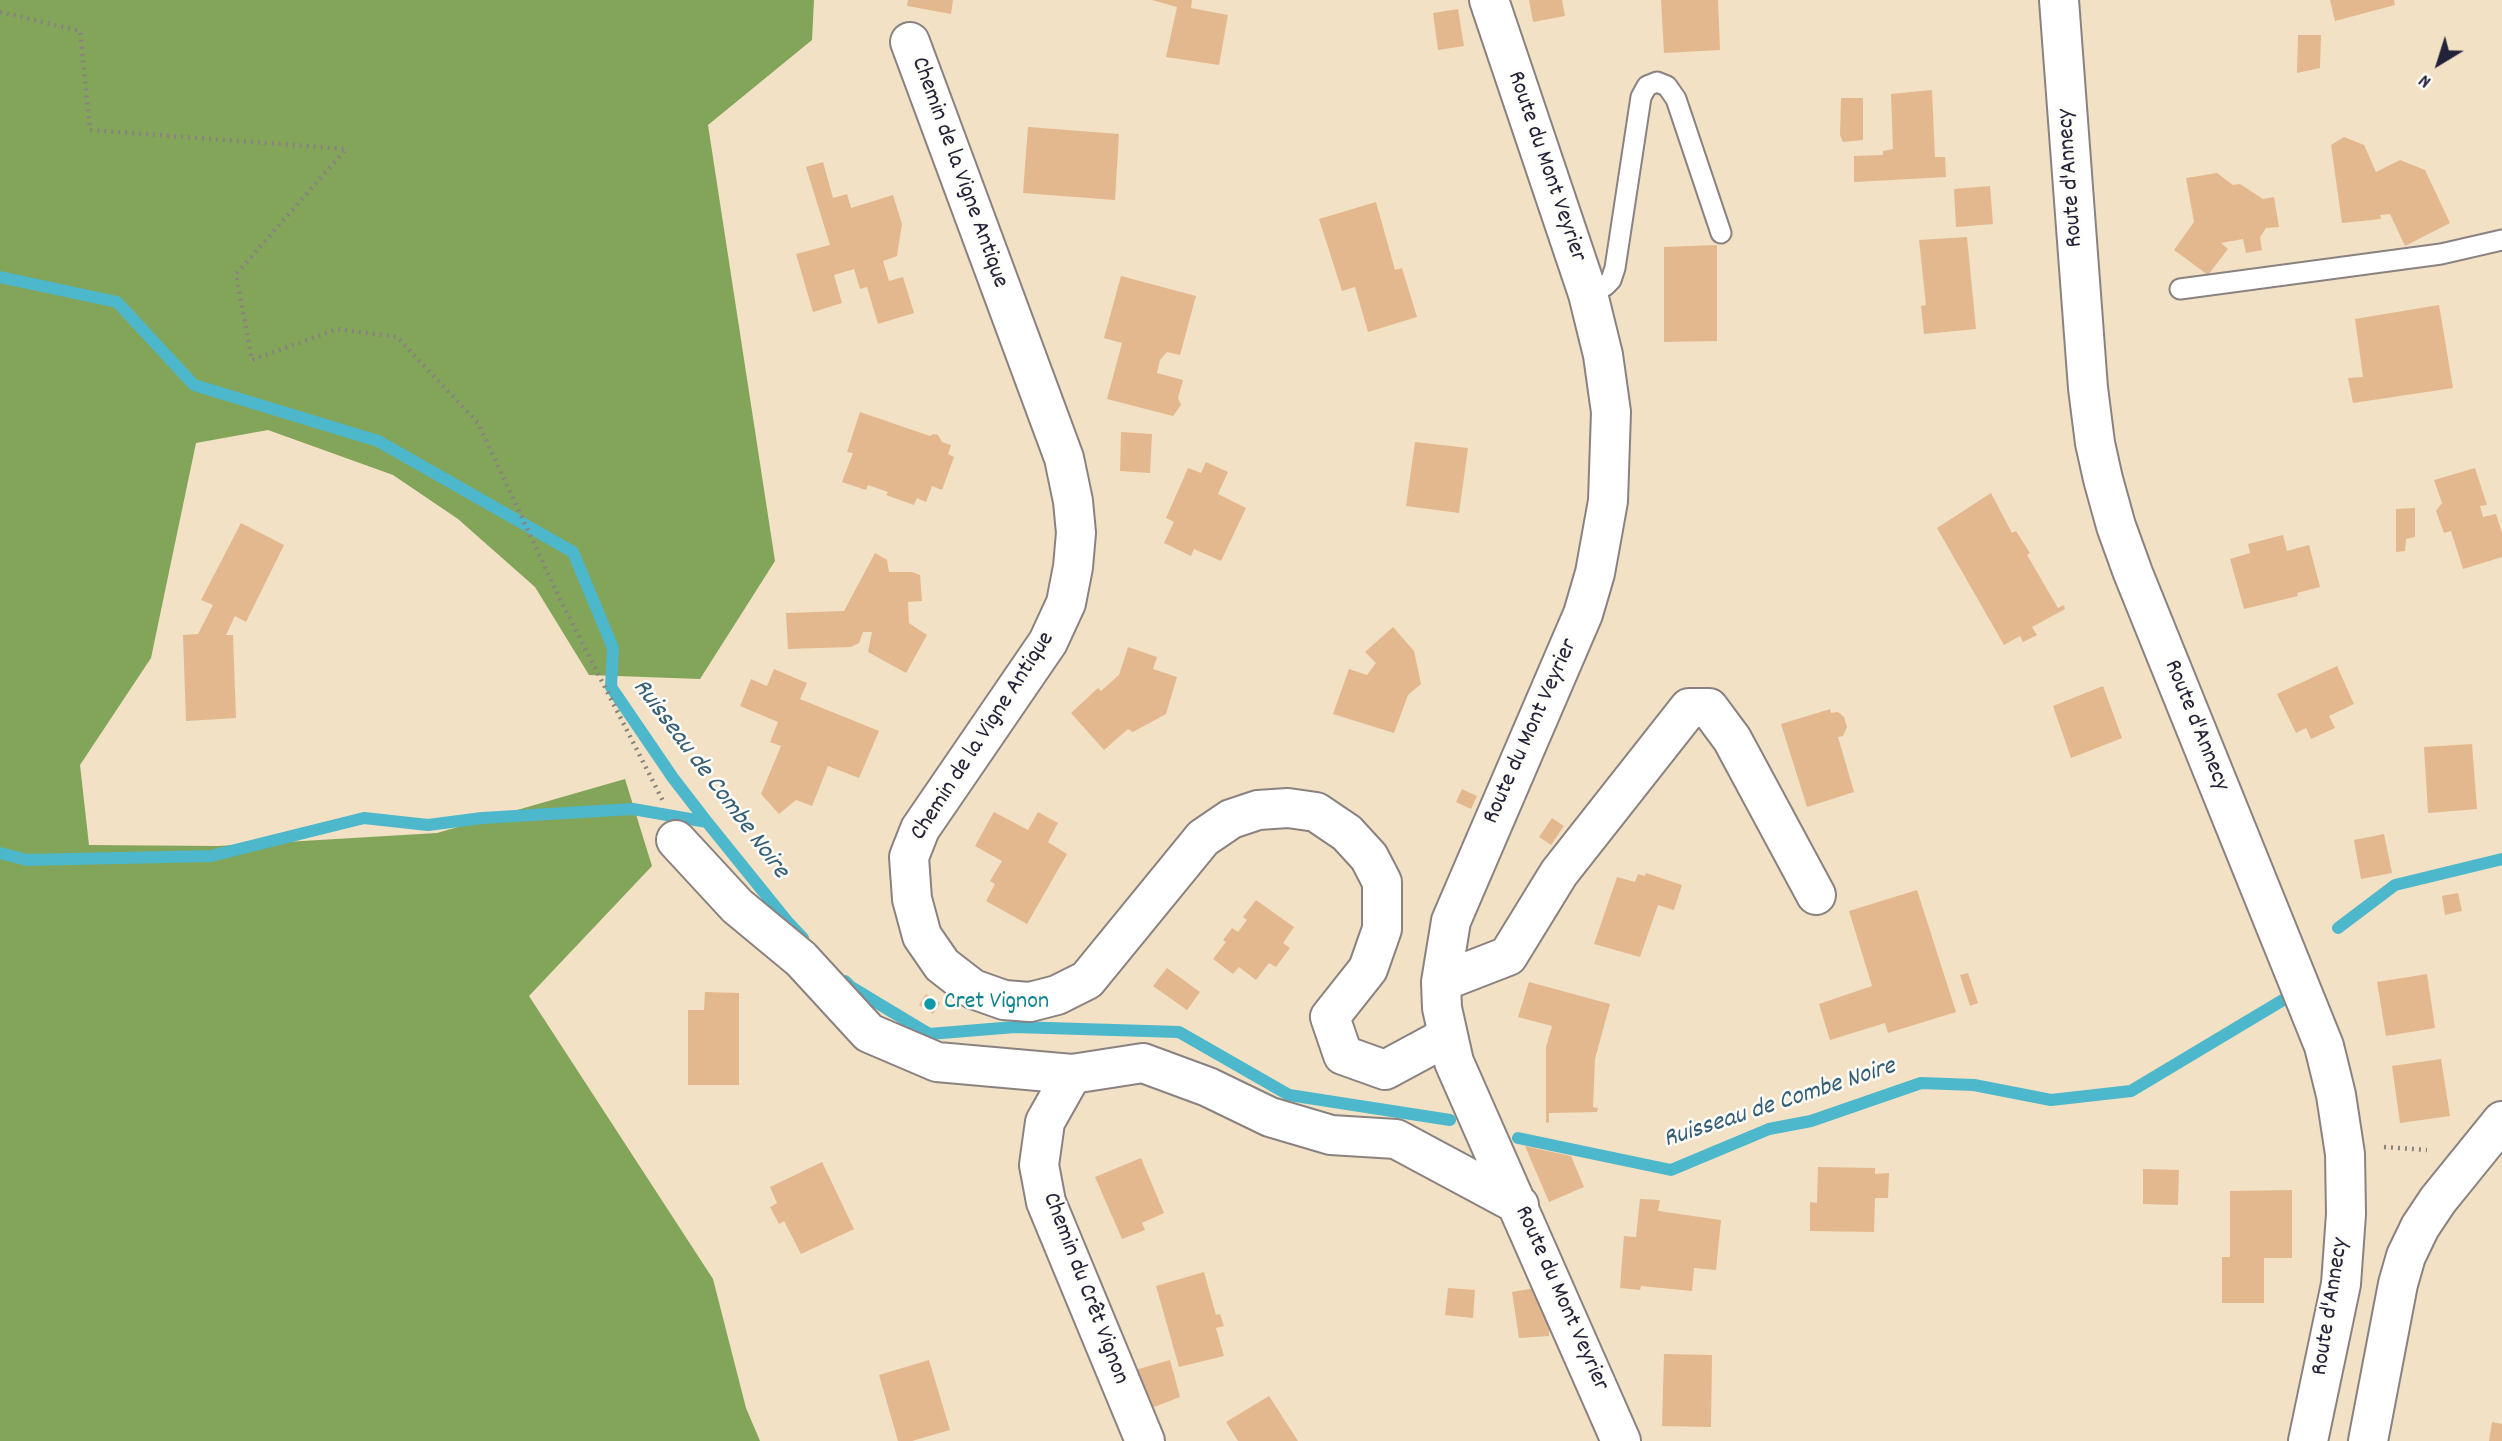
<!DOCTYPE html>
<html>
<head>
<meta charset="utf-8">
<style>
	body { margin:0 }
	#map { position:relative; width:2502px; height:1441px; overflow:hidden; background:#f2e1c4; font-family:Dekko,sans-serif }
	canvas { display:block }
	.north { position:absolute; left:2404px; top:28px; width:70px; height:70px; -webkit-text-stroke:5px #fdfcf7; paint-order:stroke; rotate:218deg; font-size:19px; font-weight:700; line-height:28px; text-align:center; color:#22223b }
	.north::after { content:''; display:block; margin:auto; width:24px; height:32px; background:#22223b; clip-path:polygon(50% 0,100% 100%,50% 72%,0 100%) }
</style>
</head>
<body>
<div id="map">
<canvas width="2502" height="1441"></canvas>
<div class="north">N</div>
</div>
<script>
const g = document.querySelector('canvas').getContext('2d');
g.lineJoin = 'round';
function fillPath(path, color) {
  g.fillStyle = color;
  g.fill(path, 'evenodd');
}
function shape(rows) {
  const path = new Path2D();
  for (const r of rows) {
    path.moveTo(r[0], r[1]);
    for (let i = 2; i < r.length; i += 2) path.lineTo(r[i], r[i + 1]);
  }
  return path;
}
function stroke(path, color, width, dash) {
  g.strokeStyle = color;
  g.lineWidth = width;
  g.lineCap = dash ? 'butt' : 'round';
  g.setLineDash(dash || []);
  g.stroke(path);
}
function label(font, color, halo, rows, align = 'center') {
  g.font = font + ' Dekko,sans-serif';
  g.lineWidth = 5;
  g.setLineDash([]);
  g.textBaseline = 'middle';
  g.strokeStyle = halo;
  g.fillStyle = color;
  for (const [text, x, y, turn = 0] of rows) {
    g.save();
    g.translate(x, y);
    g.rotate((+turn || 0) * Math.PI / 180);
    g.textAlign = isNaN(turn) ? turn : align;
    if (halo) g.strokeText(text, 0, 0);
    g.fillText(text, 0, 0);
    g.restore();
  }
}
const forest = shape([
	[0,0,814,0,812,40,708,125,775,561,700,679,589,675,535,587,458,519,393,475,268,430,196,443,151,658,80,765,89,845,218,846,437,833,625,779,652,866,529,996,713,1279,746,1408,760,1441,0,1441]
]);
const stream = shape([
	[0,277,117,302,194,385,378,441,573,552,613,648,611,687,673,778,707,822,787,921,803,938],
	[0,853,27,860,211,856,364,818,428,825,482,818,633,809,707,822],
	[2338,928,2395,885,2502,859],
	[845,981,851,987,929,1034,1015,1027,1179,1032,1289,1095,1450,1120],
	[1518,1138,1671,1170,1769,1129,1811,1121,1921,1083,1974,1085,2051,1100,2131,1091,2283,1000]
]);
const building = shape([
	[908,0,953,0,951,14,907,6],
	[1152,0,1192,0,1191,8,1228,15,1219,65,1166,57,1177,7],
	[1529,0,1562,0,1565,16,1533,22],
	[1661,0,1718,0,1720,50,1664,53],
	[2330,0,2394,0,2395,5,2335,21],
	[1458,9,1464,46,1438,50,1433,13],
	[2298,35,2321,35,2320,68,2297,73],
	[1932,90,1935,157,1945,157,1946,177,1854,182,1854,156,1883,155,1883,151,1893,149,1891,94],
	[1841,98,1863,98,1863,140,1843,142,1840,135],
	[1028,127,1119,134,1115,200,1023,193],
	[2344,137,2364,145,2376,172,2400,160,2425,170,2450,223,2405,246,2390,214,2380,215,2381,219,2342,223,2331,145],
	[823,162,833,198,847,194,851,208,893,195,902,224,897,256,883,261,889,281,903,277,914,313,878,324,867,287,860,289,854,269,834,275,842,303,813,312,796,254,830,245,806,167],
	[2217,173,2233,185,2240,184,2263,199,2274,197,2279,227,2266,228,2260,237,2262,250,2246,253,2243,239,2221,243,2228,249,2208,275,2174,250,2194,222,2186,178],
	[1990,186,1993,224,1956,227,1954,189],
	[1376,202,1395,270,1402,268,1417,317,1368,332,1355,287,1342,291,1319,219],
	[1967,237,1976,329,1924,334,1921,306,1926,305,1919,240],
	[1717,245,1717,341,1664,342,1664,247],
	[1121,276,1196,296,1180,355,1167,352,1160,360,1157,373,1183,380,1178,398,1181,405,1173,416,1107,399,1122,343,1104,338],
	[2439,305,2453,388,2353,403,2348,378,2363,377,2355,319],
	[860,412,930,436,933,434,938,435,942,442,951,445,948,454,954,457,942,490,932,486,926,502,917,498,914,505,886,495,888,492,868,485,866,490,842,482,853,453,847,452],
	[1121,432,1152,434,1150,473,1120,471],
	[1415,442,1468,448,1459,513,1406,506],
	[1206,462,1228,472,1218,494,1246,508,1221,561,1194,549,1191,556,1164,543,1174,522,1166,518,1188,468,1201,473],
	[2475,468,2487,505,2480,506,2483,517,2496,514,2502,533,2502,557,2463,569,2451,531,2444,533,2436,511,2442,503,2434,480],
	[1991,493,2012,533,2016,531,2030,553,2027,555,2058,608,2064,605,2065,609,2032,627,2037,635,2023,642,2020,636,2004,645,1937,528],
	[2415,508,2415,537,2406,539,2405,551,2396,552,2396,509],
	[241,523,284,545,246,622,235,616,226,635,233,635,236,718,186,721,183,635,198,634,213,605,201,600],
	[2283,535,2287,551,2309,545,2320,587,2297,593,2298,596,2244,609,2230,559,2250,553,2248,544],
	[875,553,887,560,889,572,912,572,920,575,922,601,908,602,909,623,927,635,906,673,868,652,872,632,863,632,859,643,851,647,788,649,786,613,844,611],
	[1393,627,1414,651,1421,684,1408,695,1394,733,1333,714,1349,669,1367,675,1376,663,1365,652],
	[1128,647,1157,657,1153,669,1177,677,1166,714,1133,732,1128,729,1104,750,1071,713,1098,688,1101,691,1119,675],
	[2337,666,2354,704,2329,716,2335,728,2311,739,2306,728,2296,733,2277,694],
	[774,669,807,683,800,699,879,731,859,778,828,766,812,806,796,800,779,814,761,794,781,746,770,742,778,722,740,706,751,679,767,686],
	[2103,686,2122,738,2071,758,2053,706],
	[1830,709,1831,713,1838,712,1844,717,1847,727,1843,736,1838,737,1854,792,1807,807,1781,724],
	[2472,744,2477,809,2428,813,2424,747],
	[1462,789,1477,796,1471,809,1456,802],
	[994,812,1028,830,1038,812,1058,823,1048,842,1067,854,1027,924,986,901,995,884,990,881,1002,861,975,846],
	[1552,818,1564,826,1551,845,1539,837],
	[2384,834,2392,873,2361,879,2354,840],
	[1646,873,1682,885,1674,910,1658,905,1640,957,1594,944,1617,877,1635,882,1638,874,1645,876],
	[1917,890,1956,1012,1888,1033,1885,1023,1830,1040,1819,1004,1872,986,1849,911],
	[2458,893,2462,911,2445,915,2442,896],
	[1256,900,1294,927,1283,943,1290,948,1276,967,1269,963,1256,980,1239,967,1233,974,1213,959,1226,942,1223,940,1232,928,1238,932,1247,920,1243,917],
	[1167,968,1200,992,1187,1010,1153,986],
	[1968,973,1978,1003,1970,1006,1960,975],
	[2427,974,2435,1028,2386,1036,2377,982],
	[1529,982,1610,1004,1595,1059,1593,1107,1598,1108,1597,1112,1549,1113,1549,1123,1546,1122,1546,1047,1552,1026,1518,1017],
	[705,992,739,993,739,1085,688,1085,688,1010,704,1010],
	[926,994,940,1003,933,1014,919,1005],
	[2441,1059,2450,1116,2400,1123,2392,1066],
	[1525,1146,1571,1156,1584,1187,1549,1202],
	[1141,1158,1164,1213,1142,1223,1145,1230,1122,1239,1095,1177],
	[822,1162,854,1229,801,1254,784,1221,779,1224,770,1207,777,1203,770,1187],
	[1818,1167,1875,1168,1875,1174,1889,1173,1888,1198,1875,1198,1874,1232,1810,1231,1810,1202,1817,1203],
	[2143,1169,2179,1170,2178,1205,2143,1204],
	[2292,1190,2292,1258,2264,1258,2264,1303,2222,1303,2222,1257,2230,1257,2230,1191],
	[1640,1199,1660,1200,1658,1211,1721,1220,1716,1270,1694,1268,1692,1291,1641,1286,1640,1290,1620,1288,1624,1236,1636,1237],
	[1204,1272,1216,1315,1220,1314,1224,1326,1216,1328,1224,1356,1179,1367,1156,1286],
	[1448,1288,1475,1290,1473,1318,1445,1315],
	[1535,1288,1549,1324,1549,1336,1519,1338,1512,1292],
	[1664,1354,1712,1355,1711,1427,1662,1426],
	[929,1360,950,1430,912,1441,898,1441,879,1375],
	[1170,1360,1180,1397,1149,1409,1135,1370],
	[1269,1396,1298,1441,1238,1441,1226,1422],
	[2492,1422,2502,1424,2502,1441,2489,1441]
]);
const path = shape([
	[0,12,80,31,90,130,346,149,236,274,252,360,337,329,397,337,478,423,559,597,664,803],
	[2384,1147,2427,1150]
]);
const service = shape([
	[2180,289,2441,254,2502,240],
	[1588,294,1605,286,1611,280,1615,268,1641,97,1647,86,1657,82,1667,86,1676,99,1721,233]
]);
const minor = shape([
	[1489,0,1588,294,1603,355,1611,412,1608,501,1595,573,1583,614,1451,921,1441,982,1442,1008,1454,1062,1621,1441],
	[910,42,1064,458,1073,501,1076,533,1073,567,1066,603,1048,642,920,829,909,857,912,899,922,936,942,965,973,989,1004,1000,1030,1002,1057,995,1087,980,1203,838,1231,819,1258,810,1288,808,1316,812,1347,833,1369,857,1382,882,1382,929,1368,969,1330,1017,1343,1055,1385,1070,1448,1036],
	[676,840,737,906,801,959,869,1033,937,1062,1072,1074],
	[1441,982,1508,956,1559,873,1689,708,1709,708,1732,739,1816,895],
	[1145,1441,1046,1202,1039,1165,1045,1122,1072,1074,1143,1063,1208,1087,1270,1117,1331,1135,1396,1139,1519,1205],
	[2368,1441,2398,1284,2406,1256,2420,1227,2438,1200,2502,1121]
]);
const secondary = shape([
	[2059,0,2088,388,2095,443,2103,479,2116,526,2133,573,2324,1046,2336,1095,2345,1154,2346,1214,2341,1284,2308,1441]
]);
const markers = [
	[930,1004,7,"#0f9aa8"]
];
const streetNames = [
	["Route du Mont Veyrier",1545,167,71],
	["Chemin de la Vigne Antique",958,173,70],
	["Route d'Annecy",2072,178,-94],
	["Route d'Annecy",2195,726,68],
	["Route du Mont Veyrier",1532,732,-66],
	["Chemin de la Vigne Antique",984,737,-57],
	["Chemin du Crêt Vignon",1084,1289,69],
	["Route du Mont Veyrier",1560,1299,66],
	["Route d'Annecy",2332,1307,-81]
];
const cultureNames = [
	["Cret Vignon",944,1004]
];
const waterNames = [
	["Ruisseau de Combe Noire",709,780,53],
	["Ruisseau de Combe Noire",1780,1105,-18]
];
fillPath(forest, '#83a55a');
stroke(stream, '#4db7cb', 12);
fillPath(building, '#e3b88f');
stroke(service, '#8a8280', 23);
stroke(minor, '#8a8280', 42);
stroke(secondary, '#8a8280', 42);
stroke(path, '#8a8280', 4.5, [2, 5]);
stroke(service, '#fff', 19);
stroke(minor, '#fff', 38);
stroke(secondary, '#fff', 38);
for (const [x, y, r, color] of markers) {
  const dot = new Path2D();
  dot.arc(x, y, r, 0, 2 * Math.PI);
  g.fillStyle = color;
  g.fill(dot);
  stroke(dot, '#fdfcf7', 2.5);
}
label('24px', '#22223b', '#fdfcf7', streetNames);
label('24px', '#0d838f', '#fdfcf7', cultureNames, 'left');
label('italic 26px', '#335e75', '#fdfcf7', waterNames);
</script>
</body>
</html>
